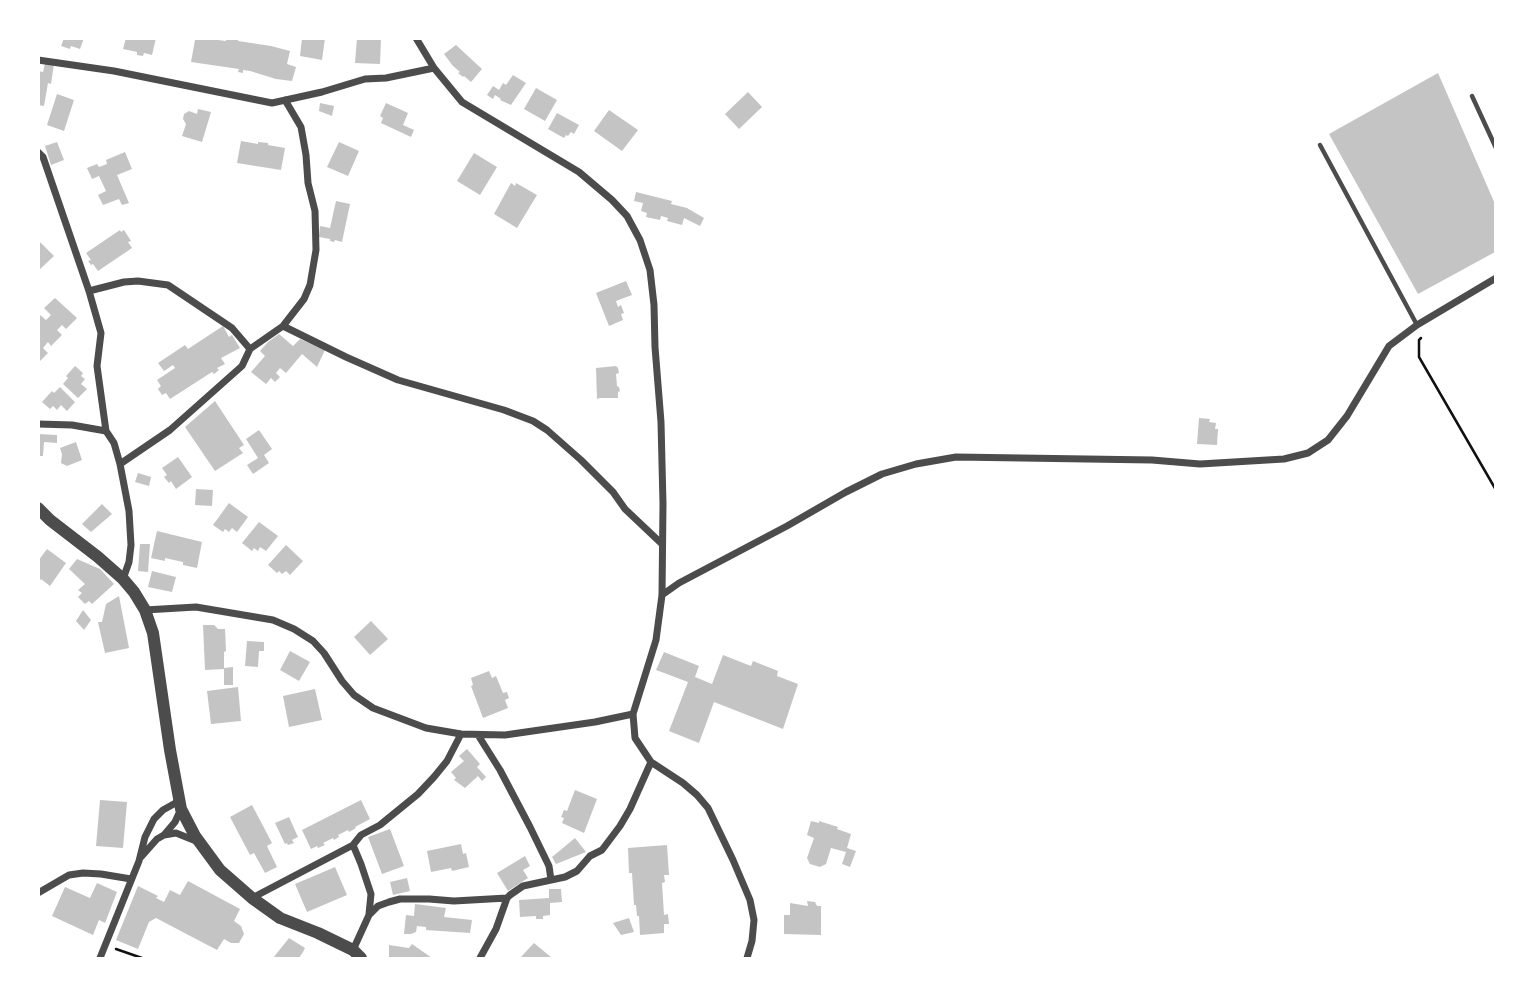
<!DOCTYPE html>
<html>
<head>
<meta charset="utf-8">
<style>
	body { margin:0 }
	#map { position:relative; width:1534px; height:997px; overflow:hidden; background:#fff; font-family:"Asap Condensed",sans-serif }
	canvas { display:block }
	.frame { position:absolute; inset:0; border:40px solid #fff; pointer-events:none }
</style>
</head>
<body>
<div id="map">
<canvas width="1534" height="997"></canvas>
<div class="frame"></div>
</div>
<script>
const g = document.querySelector('canvas').getContext('2d');
g.lineJoin = 'round';
function fillPath(path, color) {
  g.fillStyle = color;
  g.fill(path, 'evenodd');
}
function shape(rows) {
  const path = new Path2D();
  for (const r of rows) {
    path.moveTo(r[0], r[1]);
    for (let i = 2; i < r.length; i += 2) path.lineTo(r[i], r[i + 1]);
  }
  return path;
}
function stroke(path, color, width, dash) {
  g.strokeStyle = color;
  g.lineWidth = width;
  g.lineCap = dash ? 'butt' : 'round';
  g.setLineDash(dash || []);
  g.stroke(path);
}
const building = shape([
	[64,38,84,38,80,49,71,46,70,49,61,46],
	[126,38,156,38,152,55,144,53,143,56,137,55,137,52,123,49],
	[218,38,218,40,226,41,226,38,239,38,238,41,271,46,290,51,287,64,296,67,292,81,276,79,250,71,243,70,243,73,238,72,239,69,191,62,195,40],
	[302,38,325,38,322,60,300,56],
	[357,38,381,38,380,64,355,63],
	[456,45,482,69,471,82,464,76,463,77,458,73,460,72,453,66,444,54],
	[45,63,54,64,51,84,48,83,44,106,38,105,38,71,43,72],
	[1438,73,1495,204,1495,252,1418,294,1329,134],
	[513,75,526,83,511,105,500,100,501,99,495,95,493,99,487,95,493,86,499,90,503,83,506,85],
	[536,88,557,100,545,121,524,109],
	[748,92,762,107,739,129,725,114],
	[57,94,74,100,64,131,47,125],
	[320,103,334,106,332,116,319,111],
	[386,103,408,113,403,125,414,130,411,137,381,123,383,118,380,116],
	[198,109,211,112,202,142,182,136,186,124,183,119,184,114,189,111,197,114],
	[609,110,638,130,622,151,594,131],
	[557,113,579,125,574,134,571,132,568,136,566,135,564,138,548,129],
	[241,141,258,144,258,142,268,143,268,145,285,148,281,170,237,163],
	[57,142,64,160,51,165,45,146],
	[339,142,359,151,348,176,327,167],
	[125,152,132,169,117,175,129,203,122,205,119,199,103,205,98,195,106,191,99,176,92,179,87,168,97,164,99,167,107,164,106,160],
	[474,153,497,167,480,195,457,181],
	[511,183,515,186,516,183,537,195,517,228,494,214],
	[636,192,672,201,671,204,687,208,704,218,700,226,684,218,682,225,667,221,668,218,661,216,660,220,646,217,647,213,641,211,643,203,634,201],
	[336,201,350,204,342,242,335,240,334,242,330,241,330,239,319,237,320,226,330,228],
	[120,230,121,232,124,230,131,241,128,242,132,248,98,271,93,264,91,265,88,261,91,260,86,253],
	[38,240,54,256,38,271],
	[626,281,632,295,616,301,618,307,621,305,624,313,621,314,623,320,609,326,596,293],
	[55,298,77,318,66,329,62,325,57,330,62,335,51,346,48,342,43,348,48,353,38,363,38,316,40,315,46,320,51,315,44,308],
	[223,326,229,337,232,335,240,348,221,358,225,364,217,368,219,370,214,374,212,372,170,399,166,393,162,395,158,389,161,386,157,380,175,368,173,365,164,371,158,363,185,345,188,349],
	[279,334,293,346,300,339,325,350,317,367,302,354,286,373,280,368,276,373,280,377,275,382,271,378,266,384,251,372,265,356,260,351,268,342],
	[75,366,83,373,81,376,85,379,81,384,87,389,78,398,63,384,68,378,66,376],
	[616,366,618,368,619,373,616,374,617,386,619,387,620,391,618,392,618,398,600,398,597,399,596,368],
	[60,387,75,402,67,411,61,405,57,410,53,406,50,409,42,402,52,391,54,393],
	[215,401,244,445,239,448,243,453,215,471,185,427],
	[1199,418,1210,419,1209,422,1216,423,1215,429,1218,429,1217,445,1197,444],
	[259,430,272,449,264,455,269,463,253,474,247,465,258,458,246,439],
	[38,434,57,435,57,443,44,442,43,456,39,456],
	[76,442,82,460,67,466,61,463,62,454,60,448],
	[178,457,192,477,176,489,171,481,169,483,164,477,167,475,162,468],
	[138,473,151,477,149,486,135,482],
	[196,489,213,490,212,506,195,505],
	[229,503,248,517,237,532,232,528,229,532,225,529,223,532,213,525],
	[102,504,112,514,91,532,82,524],
	[259,522,278,536,266,551,260,547,258,551,254,548,252,551,242,543],
	[157,531,202,542,197,568,183,565,183,562,165,558,165,561,151,558],
	[140,544,150,544,148,572,138,571],
	[286,545,303,561,290,575,286,571,282,574,279,571,277,573,268,565],
	[47,549,66,563,50,586,41,579,38,584,38,561],
	[77,559,100,569,114,584,92,604,89,601,85,604,78,597,82,593,78,590,85,584,69,569],
	[152,571,176,577,172,592,148,587],
	[119,596,129,648,105,653,98,622,102,622,106,604],
	[83,610,91,620,84,630,76,621],
	[371,621,388,639,370,655,354,637],
	[203,625,214,625,218,629,225,629,226,651,224,652,224,668,233,667,233,685,224,685,224,669,205,670],
	[247,641,264,642,264,651,259,651,258,667,245,666],
	[290,651,310,662,299,681,280,670],
	[664,652,699,666,695,677,712,684,723,655,751,666,753,661,778,671,777,676,798,684,783,729,714,702,699,743,669,731,688,682,656,670],
	[489,671,492,678,496,676,503,693,507,692,509,698,505,700,508,708,483,718,471,686,473,685,471,678],
	[238,687,241,721,211,724,207,691],
	[315,689,322,720,289,727,283,696],
	[467,749,480,764,477,767,486,777,482,781,478,776,465,788,454,780,456,778,451,772,464,761,459,756],
	[575,790,597,799,584,833,562,823,564,818,561,817,564,810,567,811],
	[100,800,127,802,123,848,96,846],
	[361,800,370,819,355,827,356,828,349,832,348,830,338,835,339,837,334,840,333,838,323,843,325,845,318,848,317,846,311,849,302,830],
	[252,805,272,843,267,846,277,867,265,873,254,853,250,855,230,817],
	[289,817,298,837,292,840,294,843,288,845,287,843,285,844,275,823],
	[811,821,819,823,819,821,838,827,837,829,851,834,847,848,856,851,850,867,842,864,846,852,831,848,826,864,820,867,810,864,807,858,814,838,807,835],
	[390,829,404,866,382,874,368,837],
	[575,838,586,852,556,864,552,857],
	[461,844,463,854,466,853,469,867,452,871,451,868,431,872,427,851],
	[667,845,669,875,664,875,665,882,662,883,664,915,668,914,669,924,664,924,664,933,640,935,639,916,637,916,636,905,634,905,632,873,629,873,628,848],
	[525,856,530,866,523,870,528,878,508,891,497,873],
	[335,867,347,895,307,912,295,884],
	[407,878,410,891,393,895,390,882],
	[188,881,240,909,234,921,241,926,244,934,239,943,231,943,224,939,217,950,156,918,149,922,138,949,116,940,138,886,158,896,156,898,164,902,170,890,180,895],
	[97,883,117,892,105,923,99,920,93,935,52,916,65,887,90,898],
	[549,889,561,889,562,902,550,903,550,915,543,916,543,919,536,919,536,916,520,917,519,900,549,898],
	[807,901,815,902,817,906,821,906,821,935,784,934,784,915,790,915,790,903,808,906],
	[415,904,446,908,444,917,472,920,470,933,426,930,426,927,417,926,416,932,411,934,404,934,406,915,414,916],
	[629,918,634,932,621,935,613,923],
	[289,938,305,948,303,952,299,958,273,958],
	[534,943,552,958,520,958],
	[412,944,432,958,389,958,389,945,409,948]
]);
const path = shape([
	[1421,338,1419,340,1419,357,1496,490],
	[116,949,142,958]
]);
const service = shape([
	[1472,96,1496,148],
	[1320,145,1417,325]
]);
const minor = shape([
	[416,38,434,68,462,102,579,172,612,200,627,216,640,240,650,270,654,305,655,347,661,422,663,504,662,595,656,640,633,714,635,738,651,762,683,783,697,795,708,808,733,860,750,900,754,920,752,941,747,958],
	[38,60,114,71,272,103,322,92,365,79,386,78,434,68],
	[38,152,43,157,89,291,101,333,97,366,106,431,114,443,120,464,129,511,131,545,129,562,123,579],
	[89,291,124,282,138,281,168,285,232,328,250,349],
	[283,326,346,357,398,380,504,410,533,421,547,430,581,460,613,492,625,509,662,544],
	[38,424,72,425,106,431],
	[120,464,170,430,242,366,250,349,283,326,304,299,310,285,316,250,315,211,308,183,306,155,301,127,285,100],
	[662,595,679,583,787,526,846,492,882,474,916,464,956,457,1152,460,1200,464,1284,459,1308,453,1328,440,1347,416,1389,346,1417,325,1496,278],
	[145,610,196,607,273,620,294,629,313,641,324,653,342,681,354,695,373,708,426,728,461,734,505,735,595,722,633,714],
	[478,735,500,770,530,827,549,866,551,880],
	[164,835,176,833,196,841],
	[353,845,361,864,371,894,369,914],
	[141,857,157,839,164,835,175,822,180,811],
	[38,893,69,875,83,873,101,874,131,879],
	[252,898,353,845,361,835,380,825,418,794,434,777,447,761,461,734],
	[353,950,369,915,378,906,389,902,400,899,429,899,454,901,507,898],
	[100,958,139,861,145,837,154,819,163,810,179,801],
	[480,958,496,929,507,898,510,895,523,886,565,877,577,871,590,856,602,850,620,826,630,809,651,762]
]);
const tertiary = shape([
	[38,508,50,520,98,557,123,579,134,592,145,610,153,633,170,750,181,809,195,836,220,870,252,898,280,918,318,933,353,950,361,958]
]);
fillPath(building, '#c4c4c4');
stroke(path, '#111', 2.5);
stroke(service, '#4c4c4c', 4.5);
stroke(minor, '#4c4c4c', 7);
stroke(tertiary, '#4c4c4c', 12);
</script>
</body>
</html>
